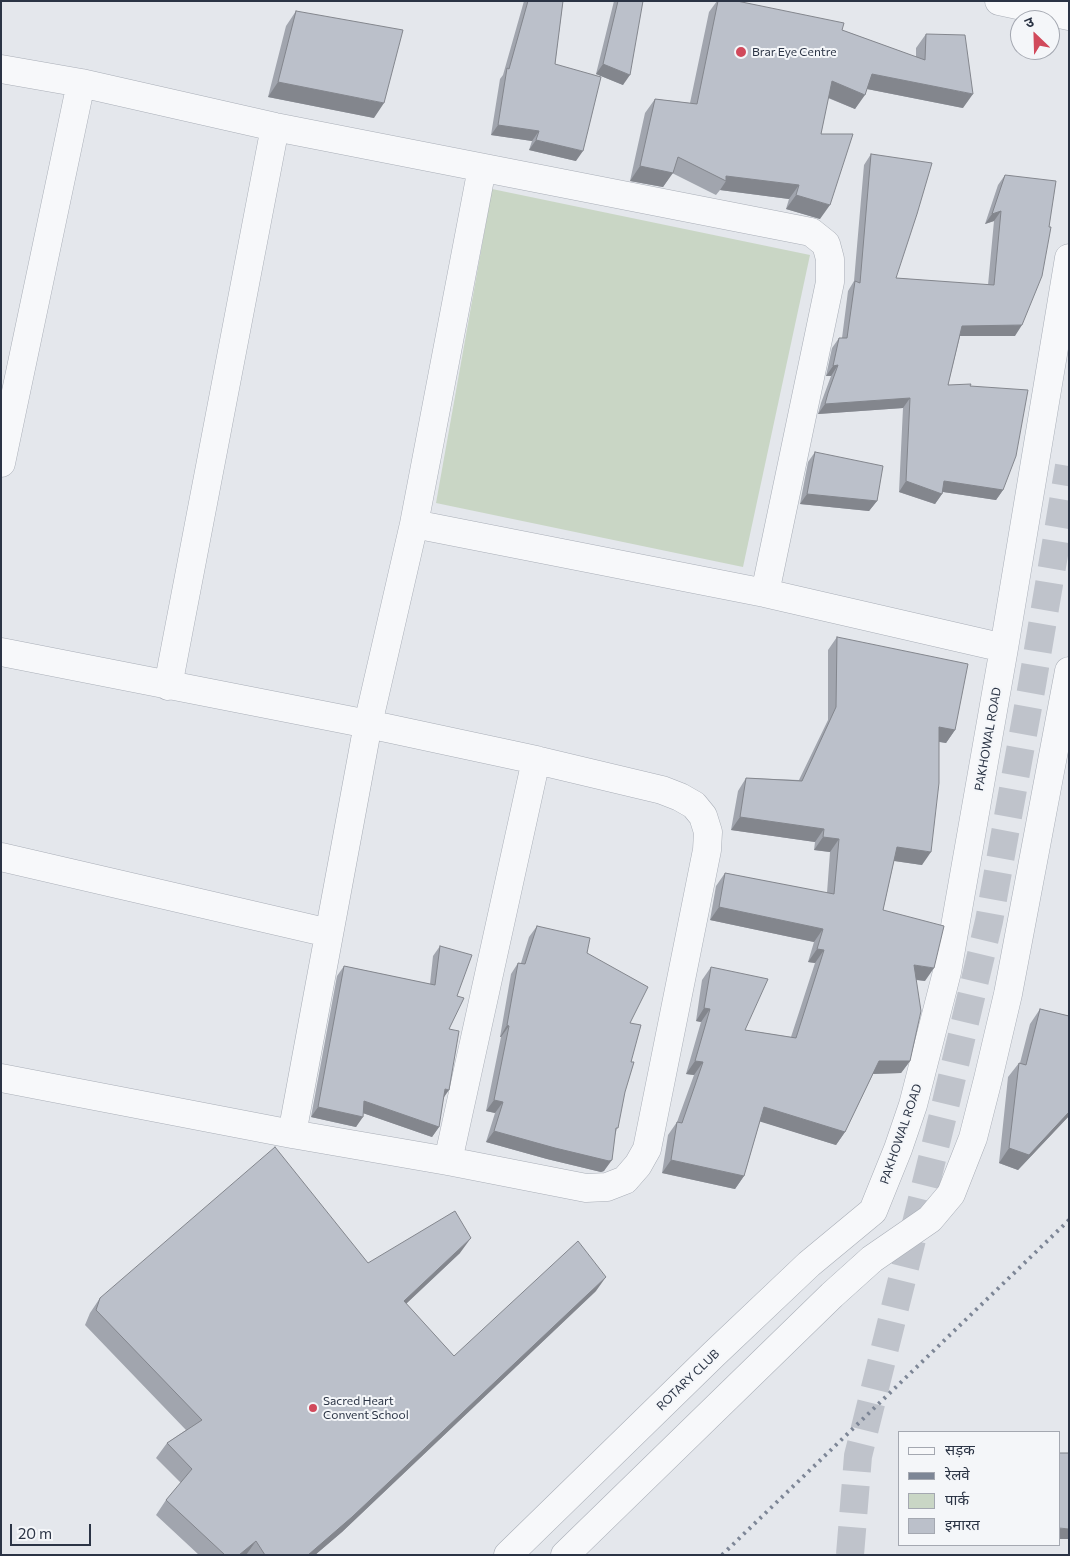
<!DOCTYPE html>
<html>
<head>
<meta charset="utf-8">
<style>
	body { margin:0 }
	#map { position:relative; width:1070px; height:1556px; overflow:hidden; background:#e4e7ec; font-family:Commissioner,"Noto Sans Devanagari",sans-serif }
	canvas { display:block }
	.frame { position:absolute; inset:0; border:2px solid #2b3445; pointer-events:none }
	.legend { position:absolute; left:898px; top:1431px; width:162px; height:115px; box-sizing:border-box; background:#f4f6f9; border:1px solid #a4a8b1; margin:0; padding:6px 9px; list-style:none; font-size:15px; color:#2b3445 }
	.legend li { display:flex; align-items:center; gap:10px; height:25px }
	.legend b { width:25px; border:1px solid #a4a8b1 }
	.north { position:absolute; left:1010px; top:10px; width:50px; height:50px; box-sizing:border-box; background:#f4f6f9; border:1px solid #a4a8b1; border-radius:50%; rotate:336deg; font-size:14px; font-weight:700; line-height:20px; text-align:center; color:#2b3445 }
	.north::after { content:''; display:block; margin:auto; width:18px; height:22px; background:#d1495b; clip-path:polygon(50% 0,100% 100%,50% 72%,0 100%) }
	.scale { position:absolute; left:10px; top:1524px; width:81px; height:22px; box-sizing:border-box; border:2px solid #2b3445; border-top:0; padding-left:6px; font-size:15px; line-height:18px; white-space:nowrap; color:#2b3445; -webkit-text-stroke:4px #f4f6f9; paint-order:stroke }
</style>
</head>
<body>
<div id="map">
<canvas width="1070" height="1556"></canvas>
<div class="frame"></div>
<ul class="legend">
<li><b style="height:6px;background:#f7f8fa"></b>सड़क</li>
<li><b style="height:6px;background:#7d8696"></b>रेलवे</li>
<li><b style="height:14px;background:#c9d6c5"></b>पार्क</li>
<li><b style="height:14px;background:#bbc0ca"></b>इमारत</li>
</ul>
<div class="north">उ</div>
<div class="scale">20 m</div>
</div>
<script>
const g = document.querySelector('canvas').getContext('2d');
g.lineJoin = 'round';
function fillPath(path, color) {
  g.fillStyle = color;
  g.fill(path, 'evenodd');
}
function shape(rows) {
  const path = new Path2D();
  for (const r of rows) {
    path.moveTo(r[0], r[1]);
    for (let i = 2; i < r.length; i += 2) path.lineTo(r[i], r[i + 1]);
  }
  return path;
}
function stroke(path, color, width, dash) {
  g.strokeStyle = color;
  g.lineWidth = width;
  g.lineCap = dash ? 'butt' : 'round';
  g.setLineDash(dash || []);
  g.stroke(path);
}
function label(font, color, halo, rows, align = 'center') {
  g.font = font + ' Commissioner,sans-serif';
  g.lineWidth = 4;
  g.setLineDash([]);
  g.textBaseline = 'middle';
  g.strokeStyle = halo;
  g.fillStyle = color;
  for (const [text, x, y, turn = 0] of rows) {
    g.save();
    g.translate(x, y);
    g.rotate((+turn || 0) * Math.PI / 180);
    g.textAlign = isNaN(turn) ? turn : align;
    if (halo) g.strokeText(text, 0, 0);
    g.fillText(text, 0, 0);
    g.restore();
  }
}
const green = shape([
	[492,189,810,255,743,567,436,503]
]);
const minorTunnel = shape([
	[850,1555,858,1456,944,1111,989,921,1032,685,1069,466]
]);
const minor = shape([
	[999,1,1069,16],
	[1,69,81,83,275,127,811,232,826,244,830,259,830,282,765,593,414,524,482,168],
	[1,463,81,83],
	[765,593,1004,648],
	[1,652,368,724,536,760,662,790,680,797,694,805,703,816,708,832,707,850,647,1149,638,1165,625,1180,607,1187,586,1188,448,1161,292,1134],
	[168,686,275,127],
	[1,857,329,933],
	[1,1078,292,1134,368,724,414,524],
	[448,1161,536,760],
	[508,1555,714,1354,809,1264,873,1211,898,1149,913,1105,947,972,1004,648,1069,258],
	[565,1555,832,1295,872,1259,930,1219,951,1194,973,1138,988,1079,1008,994,1069,671]
]);
const rail = shape([
	[722,1555,1069,1220]
]);
const wall = shape([
	[524,1,563,1,555,64,576,161,529,150,532,141,491,135,500,79,503,75],
	[614,1,643,1,623,85,596,74],
	[717,1,737,1,842,30,916,57,916,48,926,34,963,108,867,89,855,109,828,98,821,134,820,219,786,209,789,199,720,190,716,195,672,173,663,187,630,181,645,113,655,99,690,103,709,12],
	[296,11,374,118,268,97,286,26],
	[871,154,896,278,988,285,994,221,985,224,998,185,1005,175,1015,336,960,336,948,385,970,386,1003,490,996,500,943,492,942,494,935,504,899,492,903,408,818,414,821,403,831,376,826,376,832,348,839,338,842,338,848,291,854,281,864,165],
	[815,452,877,501,869,511,800,504,808,462],
	[837,637,955,730,946,743,939,742,922,865,894,861,883,910,925,981,916,980,910,1061,901,1073,873,1074,845,1132,836,1145,760,1121,744,1176,735,1189,662,1173,668,1135,677,1122,694,1075,686,1074,701,1022,696,1021,702,980,711,967,745,1030,791,1037,815,963,808,962,814,942,710,920,716,886,725,873,827,893,830,852,814,850,815,842,731,830,738,791,746,778,799,780,828,720,828,650],
	[537,926,587,953,630,1023,631,1062,616,1132,604,1171,601,1172,547,1159,486,1142,495,1113,486,1111,501,1037,500,1037,511,974,518,963,521,963,529,937],
	[440,946,457,996,449,1029,443,1098,439,1127,432,1137,363,1113,356,1127,311,1117,337,976,344,966,430,984,433,956],
	[1040,1009,1069,1016,1069,1116,1018,1170,999,1163,1008,1077,1019,1063,1020,1063,1030,1024],
	[460,1253,406,1304,454,1356,596,1291,342,1532,315,1555,199,1555,156,1515,166,1500,181,1483,156,1458,167,1443,186,1430,85,1325,90,1313,100,1298,368,1263]
]);
const shadedWall = shape([
	[603,64,630,75,623,85,596,74],
	[872,74,973,94,963,108,862,88],
	[832,81,865,95,855,109,822,95],
	[278,82,384,103,374,118,268,97],
	[498,125,539,131,532,141,491,135],
	[536,140,583,151,576,161,529,150],
	[640,166,673,173,663,187,630,181],
	[726,176,799,185,789,199,720,190,726,181],
	[796,195,830,205,820,219,786,209],
	[1001,211,994,221,985,224,992,214],
	[1022,325,1015,336,955,336,962,326],
	[838,365,831,376,826,376,833,366],
	[910,398,903,408,818,414,825,404],
	[906,481,942,494,935,504,899,492],
	[944,481,1003,490,996,500,937,491],
	[807,494,877,501,869,511,800,504],
	[939,727,955,730,946,743,930,740],
	[740,817,824,829,815,842,731,830],
	[823,837,839,839,830,852,814,850],
	[897,847,931,852,922,865,888,860],
	[719,907,823,929,814,942,710,920],
	[817,949,824,950,815,963,808,962],
	[914,965,934,968,925,981,905,978],
	[704,1008,710,1009,701,1022,696,1021],
	[507,1025,509,1026,501,1037,500,1037],
	[695,1061,703,1062,694,1075,686,1074],
	[879,1061,910,1061,901,1073,870,1074],
	[445,1089,449,1090,442,1100],
	[494,1100,503,1102,495,1113,486,1111],
	[364,1101,439,1127,432,1137,357,1111],
	[318,1107,363,1117,356,1127,311,1117],
	[764,1107,845,1132,836,1145,755,1120],
	[1069,1112,1069,1116,1018,1170,999,1163,1009,1148],
	[494,1131,612,1160,604,1171,601,1172,547,1159,486,1142],
	[671,1160,744,1176,735,1189,662,1173],
	[471,1238,460,1253,393,1316,404,1301],
	[606,1277,596,1291,342,1532,315,1555,308,1555],
	[1059,1528,1069,1529,1069,1539,1059,1539],
	[256,1541,246,1555,239,1555]
]);
const building = shape([
	[528,1,563,1,555,64,601,77,583,151,536,140,539,131,498,125,507,68,509,69,528,1],
	[618,1,643,1,630,75,603,64,618,1],
	[718,1,737,1,844,23,842,30,925,60,926,34,965,35,973,94,872,74,865,95,832,81,821,134,853,134,830,205,796,195,799,185,726,176,726,181,678,157,673,173,640,166,655,99,697,104,718,1],
	[296,11,403,30,384,103,278,82,296,11],
	[871,154,932,163,917,214,896,278,994,285,1001,211,992,214,1005,175,1056,181,1049,227,1051,227,1042,276,1022,325,962,326,948,385,971,384,970,386,1028,390,1016,456,1003,490,944,481,942,494,906,481,910,398,825,404,828,393,838,365,833,366,839,338,847,338,855,281,860,283,871,154],
	[815,452,883,466,877,501,807,494,815,452],
	[837,637,968,664,955,730,939,727,939,783,931,852,897,847,883,910,944,926,934,968,914,965,921,1011,910,1061,879,1061,845,1132,764,1107,744,1176,671,1160,677,1122,682,1123,703,1062,695,1061,710,1009,704,1008,711,967,768,979,745,1030,796,1038,824,950,817,949,823,929,719,907,725,873,834,894,839,839,823,837,824,829,740,817,746,778,802,781,836,707,837,637],
	[537,926,590,938,587,953,648,987,630,1023,641,1025,631,1062,634,1062,625,1092,618,1128,616,1128,612,1160,609,1161,555,1148,494,1131,503,1102,494,1100,509,1026,507,1025,518,963,525,964,537,926],
	[440,946,472,955,457,996,464,998,449,1029,459,1031,449,1090,445,1089,439,1127,364,1101,363,1117,318,1107,344,966,435,985,440,946],
	[1040,1009,1069,1016,1069,1112,1029,1155,1009,1148,1019,1063,1026,1065,1040,1009],
	[275,1147,368,1263,455,1211,471,1238,404,1301,454,1356,578,1241,606,1277,352,1517,308,1555,265,1555,256,1541,239,1555,225,1555,166,1500,192,1469,167,1443,202,1420,96,1310,100,1298,275,1147],
	[1059,1453,1069,1453,1069,1529,1059,1528,1059,1453]
]);
const markers = [
	[741,52,6,"#d1495b"],
	[313,1408,5,"#d1495b"]
];
const poiNames = [
	["Brar Eye Centre",752,52],
	["Sacred Heart",323,1401],
	["Convent School",323,1415]
];
const streetNames = [
	["PAKHOWAL ROAD",988,739,-80],
	["PAKHOWAL ROAD",901,1134,-71],
	["ROTARY CLUB",688,1380,-44]
];
fillPath(green, '#c9d6c5');
stroke(minorTunnel, '#bfc3cb', 28, [28, 14]);
stroke(minor, '#a9aeb7', 29);
stroke(minor, '#f7f8fa', 28);
stroke(rail, '#7d8696', 4, [2.5, 5]);
fillPath(wall, '#a1a5ae');
fillPath(shadedWall, '#83868d');
fillPath(building, '#bbc0ca');
stroke(building, '#83868d', 1);
for (const [x, y, r, color] of markers) {
  const dot = new Path2D();
  dot.arc(x, y, r, 0, 2 * Math.PI);
  g.fillStyle = color;
  g.fill(dot);
  stroke(dot, '#f4f6f9', 2);
}
label('12px', '#2b3445', '#f4f6f9', poiNames, 'left');
label('12px', '#2b3445', '#f4f6f9', streetNames);
</script>
</body>
</html>
